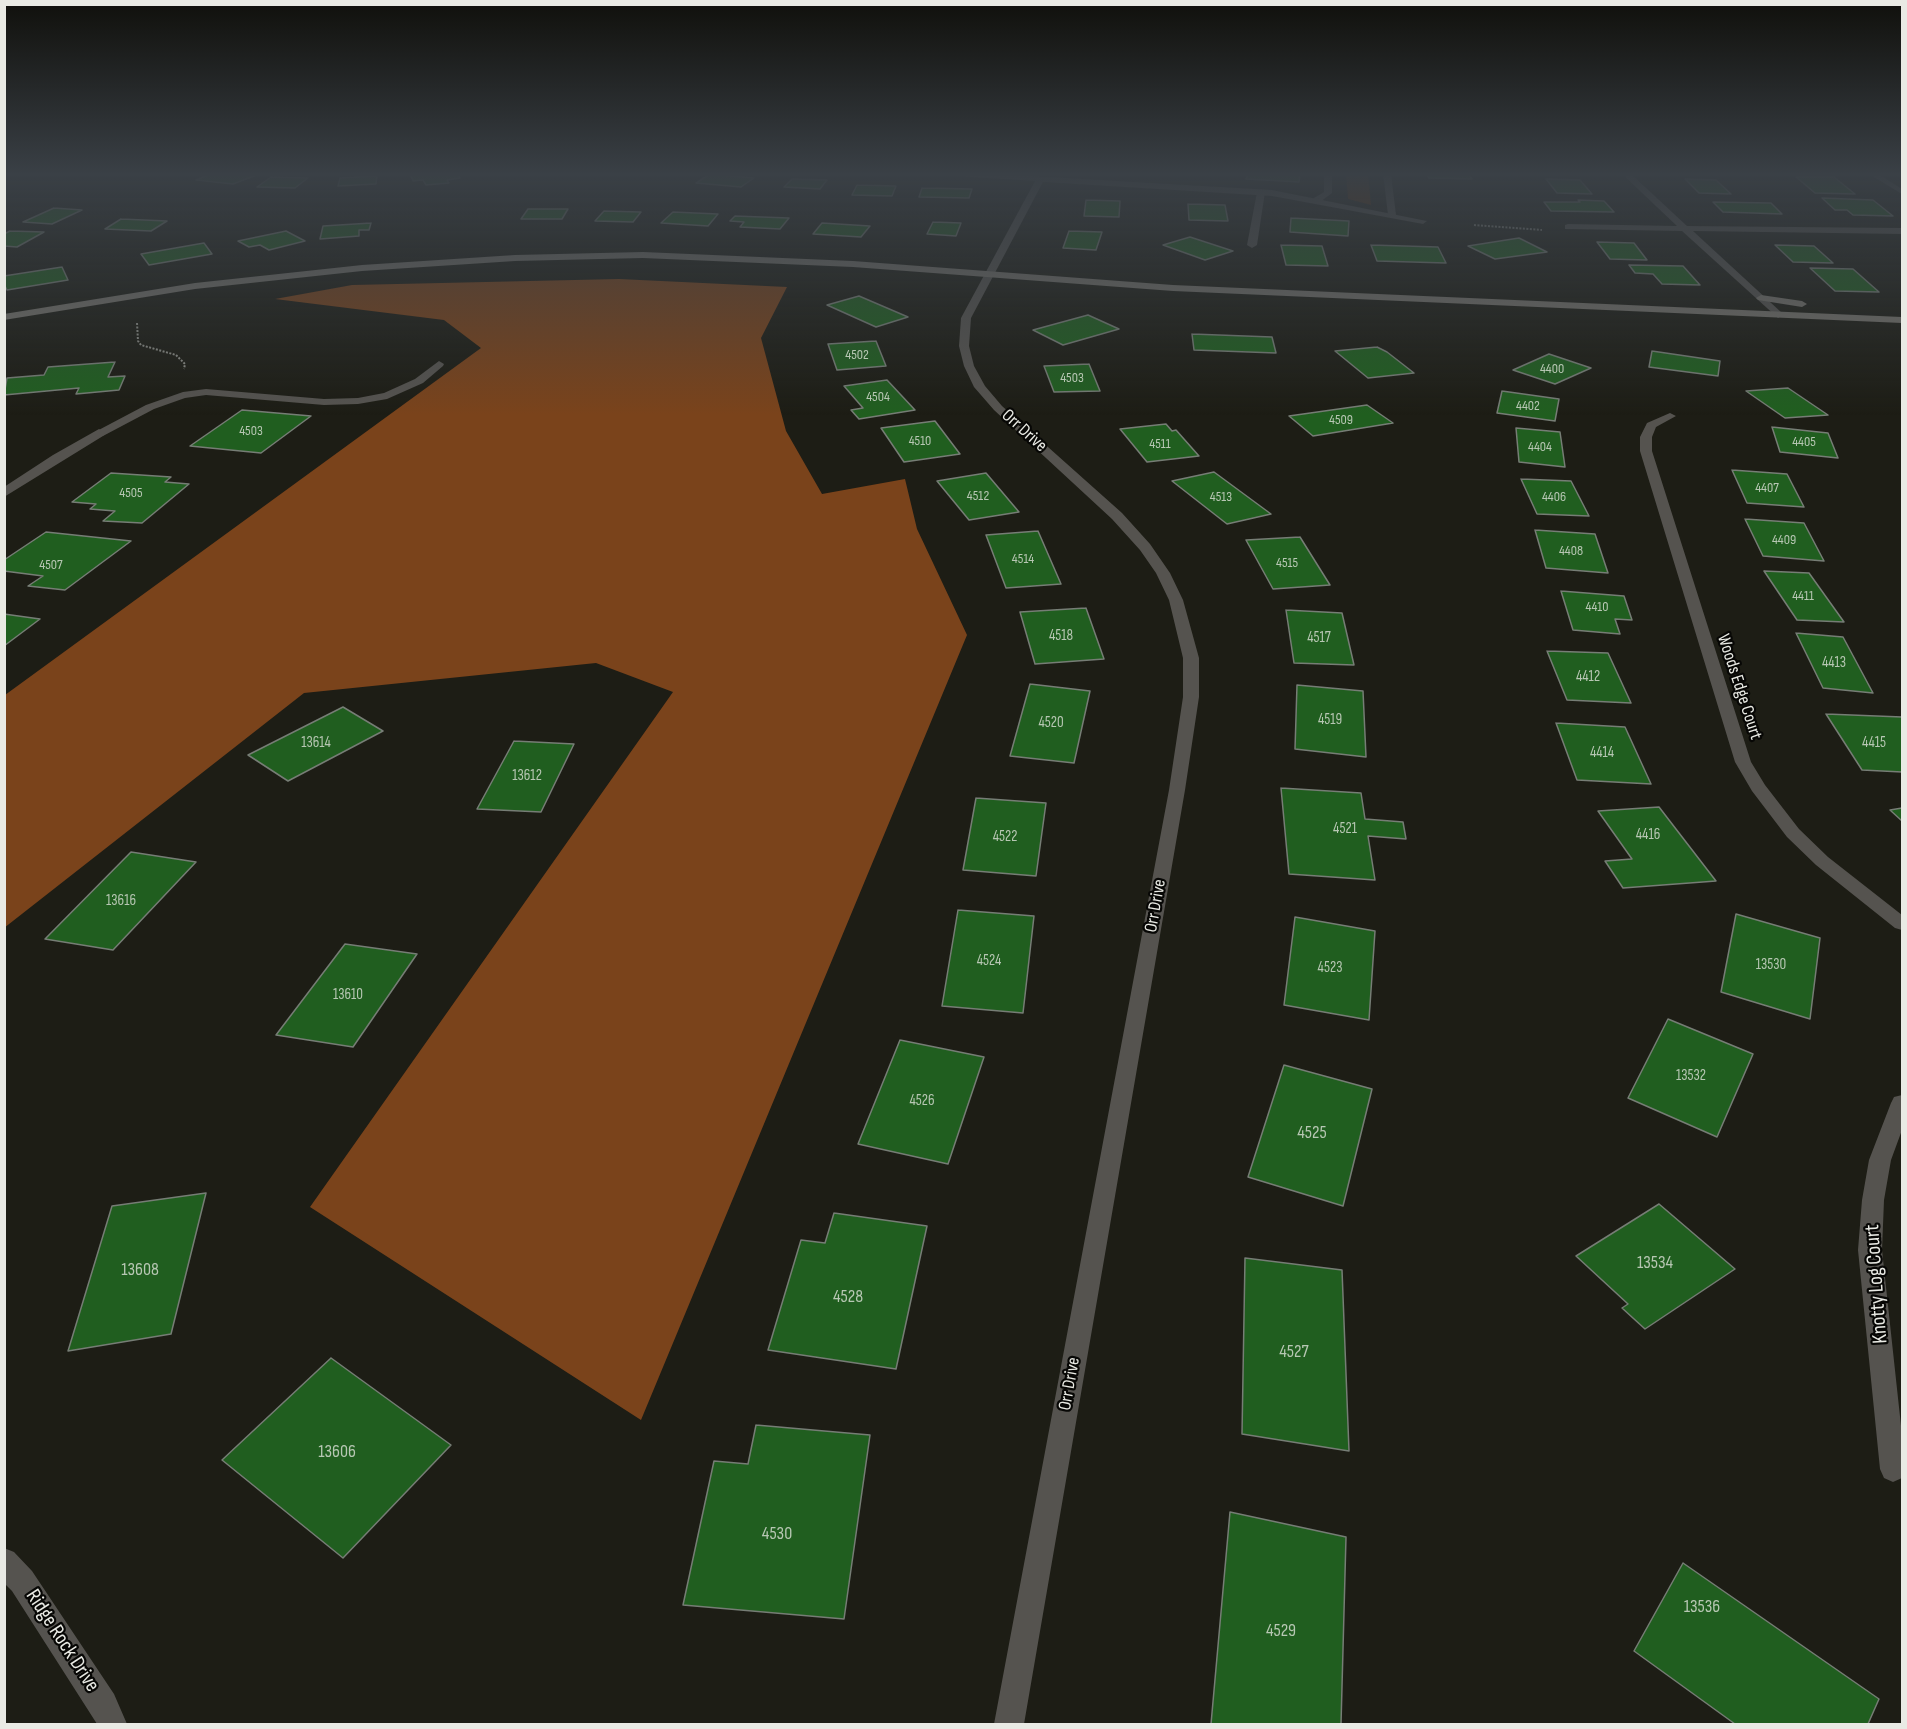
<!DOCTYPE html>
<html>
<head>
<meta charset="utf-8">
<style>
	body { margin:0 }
	#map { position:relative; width:1907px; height:1729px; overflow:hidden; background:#1d1d15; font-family:"Sofia Sans Condensed",sans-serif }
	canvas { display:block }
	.frame { position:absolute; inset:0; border:6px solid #e9eae4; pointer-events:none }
</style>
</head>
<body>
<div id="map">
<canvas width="1907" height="1729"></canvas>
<div class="frame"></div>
</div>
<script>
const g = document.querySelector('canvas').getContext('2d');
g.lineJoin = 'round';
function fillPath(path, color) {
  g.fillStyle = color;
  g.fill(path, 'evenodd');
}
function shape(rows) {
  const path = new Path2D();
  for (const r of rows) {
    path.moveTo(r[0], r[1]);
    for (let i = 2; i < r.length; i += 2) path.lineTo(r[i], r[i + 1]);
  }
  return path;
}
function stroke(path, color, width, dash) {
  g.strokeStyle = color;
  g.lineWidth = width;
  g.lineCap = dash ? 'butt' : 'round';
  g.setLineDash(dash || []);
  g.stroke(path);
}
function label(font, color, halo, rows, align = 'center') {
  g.font = font + ' "Sofia Sans Condensed",sans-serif';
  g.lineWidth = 4.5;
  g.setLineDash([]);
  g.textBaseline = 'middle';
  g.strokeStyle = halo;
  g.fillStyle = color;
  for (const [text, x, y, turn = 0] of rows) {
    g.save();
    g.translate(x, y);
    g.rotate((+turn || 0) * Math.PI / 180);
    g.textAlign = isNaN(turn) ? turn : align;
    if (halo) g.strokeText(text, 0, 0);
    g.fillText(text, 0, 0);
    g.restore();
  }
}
const green = shape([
	[1346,173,1368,173,1371,205,1348,199]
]);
const forest = shape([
	[619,279,787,287,761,338,786,431,822,494,905,479,917,529,967,635,641,1420,310,1207,673,692,596,663,304,693,4,928,5,695,481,348,444,320,275,299,352,285]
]);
const building = shape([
	[213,173,229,173,254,176,233,184,196,180,213,173],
	[410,173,458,173,460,178,447,180,449,183,426,185,423,180,413,181,410,173],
	[1248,173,1300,173,1299,182,1246,179,1248,173],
	[1426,173,1468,173,1472,179,1429,178,1426,173],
	[710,174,754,178,741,187,696,183,710,174],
	[377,176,376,184,338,186,340,178,377,176],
	[271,177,308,178,295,188,257,187,271,177],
	[1796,177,1834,177,1855,194,1815,193,1796,177],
	[792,179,827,180,820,189,784,187,792,179],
	[1546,179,1580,180,1592,194,1557,193,1546,179],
	[1685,179,1716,180,1731,194,1699,193,1685,179],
	[857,185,896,186,892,196,852,195,857,185],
	[922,188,972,189,969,198,919,197,922,188],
	[1822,198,1873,200,1893,216,1853,215,1847,210,1835,210,1822,198],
	[1086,200,1120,201,1119,217,1084,216,1086,200],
	[1578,200,1604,201,1614,212,1551,211,1544,202,1580,202,1578,200],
	[1713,202,1771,203,1782,214,1723,212,1713,202],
	[1188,204,1225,205,1228,221,1189,220,1188,204],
	[54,208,82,210,52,224,23,222,54,208],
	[528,209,568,209,562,219,521,219,528,209],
	[604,211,641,212,633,222,595,221,604,211],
	[673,212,718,214,708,226,661,223,673,212],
	[735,216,789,218,780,229,740,227,744,222,730,221,735,216],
	[1291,218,1349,221,1348,236,1290,232,1291,218],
	[121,219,167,221,151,231,105,229,121,219],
	[933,222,961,223,956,236,927,234,933,222],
	[371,223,369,230,359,230,359,236,320,239,323,226,371,223],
	[822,223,870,226,861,237,813,234,822,223],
	[10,231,44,232,17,247,4,246,4,234,10,231],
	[286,231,305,241,269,250,260,245,249,247,238,241,286,231],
	[1069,231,1102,232,1096,250,1063,248,1069,231],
	[1190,237,1233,251,1205,260,1163,245,1190,237],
	[1519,238,1547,252,1495,259,1468,246,1519,238],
	[1597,242,1634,243,1647,260,1610,259,1597,242],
	[204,243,212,254,149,265,141,254,204,243],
	[1281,245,1322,246,1328,266,1286,265,1281,245],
	[1371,245,1438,247,1446,263,1377,261,1371,245],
	[1775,245,1814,246,1833,263,1793,262,1775,245],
	[1629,265,1683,266,1700,285,1662,284,1653,274,1635,273,1629,265],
	[62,267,68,280,7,290,4,284,4,276,62,267],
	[1810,268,1853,269,1879,292,1835,291,1810,268],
	[859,296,908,317,876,327,827,305,859,296],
	[1088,315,1119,329,1063,345,1033,330,1088,315],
	[1192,334,1272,337,1276,353,1194,350,1192,334],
	[876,341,886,366,837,370,828,344,876,341],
	[1377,347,1387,352,1414,373,1368,378,1335,351,1377,347],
	[1652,351,1720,361,1718,376,1649,367,1652,351],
	[1549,354,1591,368,1555,384,1513,370,1549,354],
	[115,362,108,377,125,376,119,390,76,394,79,388,4,395,7,378,44,375,48,367,115,362],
	[1089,364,1100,391,1054,392,1044,366,1089,364],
	[887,380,915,410,859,419,851,410,863,408,844,386,887,380],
	[1788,388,1828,415,1785,418,1746,391,1788,388],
	[1502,391,1559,399,1555,421,1497,413,1502,391],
	[1367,405,1393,423,1313,436,1289,416,1367,405],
	[242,410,311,416,261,453,190,446,242,410],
	[935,421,960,454,904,462,881,428,935,421],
	[1166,424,1172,431,1176,430,1199,456,1147,462,1120,429,1166,424],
	[1772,427,1828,433,1838,458,1780,452,1772,427],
	[1516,428,1560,432,1565,467,1519,462,1516,428],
	[1732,470,1787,474,1804,507,1747,503,1732,470],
	[1214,472,1271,514,1227,524,1172,481,1214,472],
	[111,473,171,477,165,482,189,484,142,523,103,521,115,511,90,509,96,504,72,502,111,473],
	[986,473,1019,512,969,520,937,481,986,473],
	[1521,479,1571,481,1589,516,1537,514,1521,479],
	[1745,519,1804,523,1824,561,1763,556,1745,519],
	[1535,530,1595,534,1608,573,1546,568,1535,530],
	[1038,531,1061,584,1006,588,986,535,1038,531],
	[46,532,131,541,65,590,28,586,43,576,4,571,4,560,46,532],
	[1300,537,1330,585,1273,589,1246,540,1300,537],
	[1764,571,1809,573,1844,622,1797,620,1764,571],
	[1561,591,1624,596,1632,620,1615,619,1620,634,1573,630,1561,591],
	[1086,608,1104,659,1035,664,1020,612,1086,608],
	[1286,610,1342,613,1354,665,1294,663,1286,610],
	[4,614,40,619,4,646,4,614],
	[1796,633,1843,637,1873,693,1823,688,1796,633],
	[1547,651,1608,653,1631,703,1567,700,1547,651],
	[1030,684,1090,691,1074,763,1010,756,1030,684],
	[1297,685,1363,691,1366,757,1295,749,1297,685],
	[343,707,383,731,288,781,248,755,343,707],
	[1826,714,1902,717,1902,772,1862,770,1826,714],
	[1556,723,1625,727,1651,784,1577,780,1556,723],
	[514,741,574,744,541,812,477,809,514,741],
	[1281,788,1361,793,1365,819,1403,822,1406,839,1368,836,1375,880,1289,874,1281,788],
	[976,798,1046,803,1036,876,963,870,976,798],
	[1659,807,1716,881,1623,888,1605,861,1632,859,1598,811,1659,807],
	[1902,808,1902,821,1890,810,1902,808],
	[131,852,196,862,113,950,45,939,131,852],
	[958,910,1034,916,1023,1013,942,1006,958,910],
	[1736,914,1820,938,1810,1019,1721,992,1736,914],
	[1295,917,1375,931,1369,1020,1284,1005,1295,917],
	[345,944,417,954,353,1047,276,1035,345,944],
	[1668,1019,1753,1054,1717,1137,1628,1098,1668,1019],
	[900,1040,984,1057,948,1164,858,1144,900,1040],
	[1284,1065,1372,1089,1343,1206,1248,1177,1284,1065],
	[206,1193,171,1334,68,1351,112,1206,206,1193],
	[1659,1204,1735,1269,1645,1329,1622,1308,1628,1304,1576,1256,1659,1204],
	[834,1213,927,1226,896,1369,768,1350,801,1240,825,1243,834,1213],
	[1245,1258,1342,1270,1349,1451,1242,1434,1245,1258],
	[331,1358,451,1445,343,1558,222,1460,331,1358],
	[756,1425,870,1435,844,1619,683,1605,714,1461,748,1464,756,1425],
	[1230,1512,1346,1537,1341,1724,1211,1724,1230,1512],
	[1683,1563,1879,1699,1868,1724,1735,1724,1634,1651,1683,1563]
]);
const path = shape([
	[1474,225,1542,230],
	[137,323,138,341,141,345,176,355,185,364,184,369]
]);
const lane = shape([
	[1324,173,1332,173,1332,193,1320,202,1314,202,1314,198,1324,192,1324,173],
	[1383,173,1391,173,1396,215,1392,218,1388,215,1383,173],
	[1261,189,1265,192,1257,245,1252,248,1247,245,1257,192,1261,189],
	[439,361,444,364,443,366,423,383,387,399,358,404,324,405,206,395,185,398,154,409,103,436,95,436,93,433,146,405,183,392,206,389,324,399,358,398,384,393,415,379,439,361]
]);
const street = shape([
	[937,173,980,173,1272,190,1427,221,1423,224,1272,196,1043,182,971,318,969,346,974,366,985,386,1002,406,1122,513,1150,544,1170,573,1183,600,1199,658,1199,697,1185,790,1024,1724,994,1724,1169,790,1183,697,1183,658,1169,600,1156,573,1140,550,1112,519,994,410,974,387,964,366,959,346,961,318,1035,181,941,175,937,173],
	[1621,173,1630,173,1687,226,1902,228,1902,234,1693,231,1782,313,1783,315,1778,318,1682,231,1565,229,1565,225,1568,224,1677,226,1621,173],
	[1867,173,1877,173,1902,189,1902,194,1867,173],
	[1670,413,1676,416,1656,427,1652,437,1652,451,1751,762,1765,785,1799,829,1828,857,1902,915,1902,930,1895,928,1816,865,1787,837,1752,791,1735,762,1640,451,1640,437,1647,423,1670,413],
	[99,429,105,433,103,436,4,497,4,487,53,455,99,429],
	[1902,1095,1902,1130,1891,1160,1884,1200,1882,1250,1902,1435,1902,1478,1893,1482,1884,1478,1880,1469,1858,1250,1862,1200,1869,1160,1891,1103,1894,1097,1902,1095],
	[4,1548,14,1552,32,1571,114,1694,127,1724,97,1724,12,1591,4,1583,4,1548]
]);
const secondary = shape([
	[643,252,853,261,1173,285,1902,317,1902,323,1173,291,853,267,643,258,515,261,362,271,195,289,4,320,4,314,195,283,362,265,515,255,643,252],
	[1761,295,1802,301,1807,304,1802,307,1758,300,1756,298,1761,295]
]);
const farNumbernames = [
	["4502",857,355],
	["4400",1552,369],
	["4503",1072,378],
	["4504",878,397],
	["4402",1528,406],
	["4509",1341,420],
	["4503",251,431],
	["4510",920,441],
	["4405",1804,442],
	["4511",1160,444],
	["4404",1540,447],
	["4407",1767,488],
	["4505",131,493],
	["4512",978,496],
	["4513",1221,497],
	["4406",1554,497],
	["4409",1784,540],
	["4408",1571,551],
	["4514",1023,559],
	["4515",1287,563],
	["4507",51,565],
	["4411",1803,596],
	["4410",1597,607]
];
const numberNames = [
	["4518",1061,636],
	["4517",1319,638],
	["4413",1834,663],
	["4412",1588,677],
	["4519",1330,720],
	["4520",1051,723],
	["13614",316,743],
	["4415",1874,743],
	["4414",1602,753],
	["13612",527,776],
	["4521",1345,829],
	["4416",1648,835],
	["4522",1005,837],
	["13616",121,901],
	["4524",989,961],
	["13530",1771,965],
	["4523",1330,968],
	["13610",348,995],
	["13532",1691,1076],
	["4526",922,1101]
];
const streetNames = [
	["Orr Drive",1024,431,42],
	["Woods Edge Court",1739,687,72],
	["Orr Drive",1156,906,-80],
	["Orr Drive",1070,1384,-80]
];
const nearNumbernames = [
	["4525",1312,1133],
	["13534",1655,1263],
	["13608",140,1270],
	["4528",848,1297],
	["4527",1294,1352],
	["13606",337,1452],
	["4530",777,1534],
	["13536",1702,1607],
	["4529",1281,1631]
];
const nearStreetnames = [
	["Knotty Log Court",1877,1284,-94],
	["Ridge Rock Drive",62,1641,57]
];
fillPath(green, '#5d2a00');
fillPath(forest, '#7a431b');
fillPath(building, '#205e1f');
stroke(building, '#767d75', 1.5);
stroke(path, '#8a8b84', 2, [2, 1.5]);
fillPath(lane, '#55534f');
fillPath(street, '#55534f');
fillPath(secondary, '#75726b');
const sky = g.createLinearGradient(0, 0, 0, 415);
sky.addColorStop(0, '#10100c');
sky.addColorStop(0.42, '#3a4046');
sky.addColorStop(1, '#3a404600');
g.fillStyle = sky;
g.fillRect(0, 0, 1907, 415);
label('14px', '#b7c7b3', null, farNumbernames);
label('15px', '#b7c7b3', null, numberNames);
label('18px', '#e9eae4', '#070705', streetNames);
label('18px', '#b7c7b3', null, nearNumbernames);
label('21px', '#e9eae4', '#070705', nearStreetnames);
</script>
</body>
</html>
